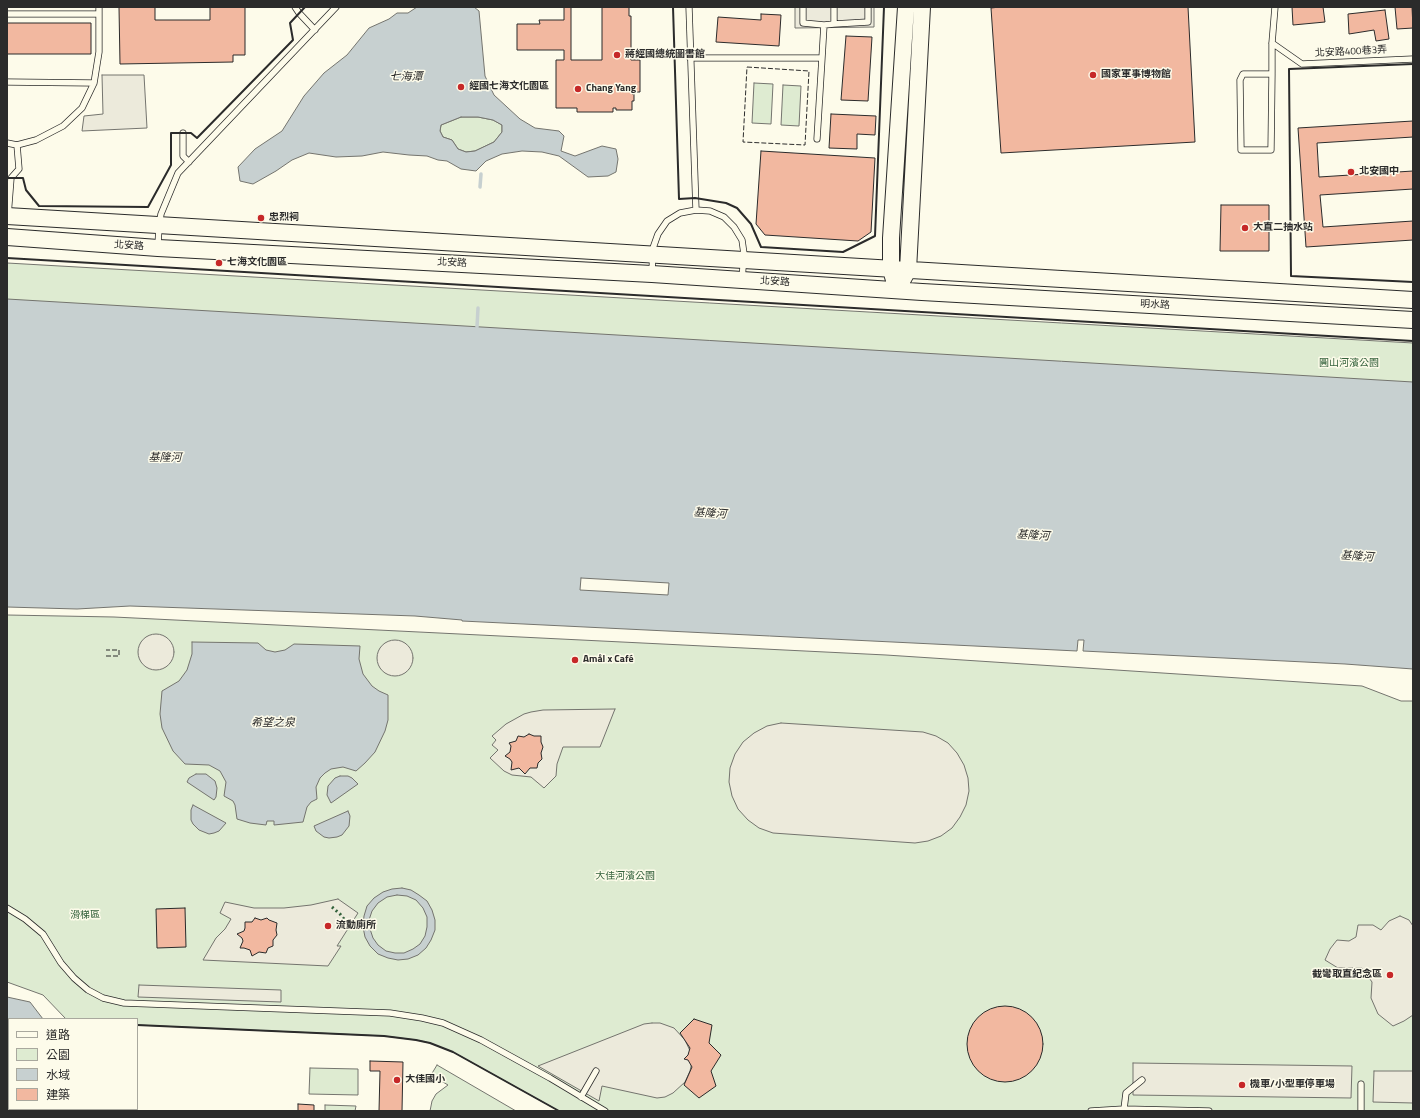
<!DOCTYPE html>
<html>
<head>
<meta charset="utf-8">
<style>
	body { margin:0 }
	#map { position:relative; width:1420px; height:1118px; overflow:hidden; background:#fdfbea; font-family:"Titillium Web","Noto Sans TC",sans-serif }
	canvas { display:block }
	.frame { position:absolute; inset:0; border:8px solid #2b2b2b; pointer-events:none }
	.legend { position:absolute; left:8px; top:1018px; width:130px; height:92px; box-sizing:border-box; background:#fdfbea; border:1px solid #a9a89e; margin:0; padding:5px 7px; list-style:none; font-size:12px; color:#2b2b2b }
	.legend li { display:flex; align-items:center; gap:8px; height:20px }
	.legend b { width:20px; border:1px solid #a9a89e }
</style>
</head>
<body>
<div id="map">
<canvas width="1420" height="1118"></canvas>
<div class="frame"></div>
<ul class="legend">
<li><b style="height:5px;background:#fdfbea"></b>道路</li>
<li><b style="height:11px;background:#deebd1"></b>公園</li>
<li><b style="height:11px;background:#c7d0d0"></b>水域</li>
<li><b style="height:11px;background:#f2b8a0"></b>建築</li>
</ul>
</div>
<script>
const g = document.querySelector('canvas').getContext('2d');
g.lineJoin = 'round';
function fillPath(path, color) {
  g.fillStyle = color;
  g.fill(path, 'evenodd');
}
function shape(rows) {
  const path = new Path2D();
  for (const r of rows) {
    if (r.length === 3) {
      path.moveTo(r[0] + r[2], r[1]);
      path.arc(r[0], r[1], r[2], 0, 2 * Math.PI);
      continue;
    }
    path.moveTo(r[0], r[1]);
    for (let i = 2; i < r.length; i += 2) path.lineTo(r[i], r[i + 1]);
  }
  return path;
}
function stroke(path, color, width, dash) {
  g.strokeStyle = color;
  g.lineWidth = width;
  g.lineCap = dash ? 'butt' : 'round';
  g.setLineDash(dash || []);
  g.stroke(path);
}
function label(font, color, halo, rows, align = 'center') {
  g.font = font + ' "Titillium Web","Noto Sans TC",sans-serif';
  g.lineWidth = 3;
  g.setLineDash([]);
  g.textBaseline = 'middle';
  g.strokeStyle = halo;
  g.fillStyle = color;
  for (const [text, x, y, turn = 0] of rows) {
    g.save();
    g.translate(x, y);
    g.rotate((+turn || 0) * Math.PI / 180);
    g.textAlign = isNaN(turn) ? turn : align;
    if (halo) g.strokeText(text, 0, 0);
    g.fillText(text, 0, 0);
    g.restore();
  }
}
const green = shape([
	[754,83,773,84,771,124,752,123,754,83],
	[783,85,801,86,799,126,781,125,783,85],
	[461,117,478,117,493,120,502,125,502,132,494,142,475,151,466,152,458,149,452,140,443,137,440,131,441,125,461,117],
	[7,263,1413,343,1413,392,7,308,7,263],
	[7,615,114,617,886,655,1362,686,1401,701,1413,701,1413,1111,559,1111,453,1052,430,1043,416,1040,384,1036,137,1025,137,1019,66,1019,43,995,7,982,7,615],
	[437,1065,516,1111,430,1111,432,1101,436,1094,448,1085,431,1075,437,1065],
	[310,1068,358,1069,358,1095,309,1094,310,1068],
	[325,1105,356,1106,355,1111,325,1111,325,1105]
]);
const parking = shape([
	[795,7,874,7,874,27,795,28,795,7],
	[102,75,144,75,147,128,82,131,84,116,103,114,102,75],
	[156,652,18],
	[395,658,18],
	[615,709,600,747,563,747,557,764,556,776,544,788,531,777,512,775,504,771,490,758,498,750,492,745,496,740,492,736,506,724,524,714,531,712,543,710,615,709],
	[781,723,923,732,936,736,948,743,957,753,964,765,968,778,969,791,966,805,960,817,952,828,941,836,928,841,915,843,773,833,759,828,748,820,738,809,732,796,729,782,730,768,735,754,743,742,754,733,767,726,781,723],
	[338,899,358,913,337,946,341,946,328,966,203,960,216,938,225,929,231,919,220,913,225,902,254,908,284,908,311,905,338,899],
	[1400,916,1409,920,1413,926,1413,1015,1404,1021,1393,1026,1378,1014,1371,998,1372,982,1362,968,1338,968,1325,960,1330,949,1337,940,1349,941,1356,937,1358,925,1373,925,1381,930,1389,921,1400,916],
	[139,985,281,990,281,1002,138,997,139,985],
	[652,1023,660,1023,674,1028,685,1040,691,1053,692,1062,690,1071,685,1082,673,1093,665,1097,657,1098,602,1086,599,1101,538,1066,644,1024,652,1023],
	[1133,1063,1352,1066,1351,1098,1133,1095,1133,1063],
	[1374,1071,1413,1071,1413,1103,1373,1102,1374,1071]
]);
const water = shape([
	[417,7,474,7,479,11,485,76,494,95,520,119,535,128,559,131,564,136,561,151,575,156,602,146,616,149,618,159,616,172,608,176,588,177,559,156,542,152,522,151,502,154,486,161,476,171,461,169,447,161,438,160,427,156,409,155,383,152,362,156,336,157,309,153,292,160,276,171,253,184,240,181,238,167,255,149,282,131,304,96,324,73,347,55,369,28,389,19,397,13,408,13,417,7],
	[461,117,478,117,493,120,502,125,502,132,494,142,475,151,466,152,458,149,452,140,443,137,440,131,441,125,461,117],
	[7,299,1413,382,1413,669,1345,664,1083,651,1084,640,1078,640,1077,651,462,621,462,620,415,616,130,606,77,609,7,607,7,299],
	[192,642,258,643,266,650,275,652,285,650,294,644,360,646,359,659,363,674,372,686,379,691,388,695,388,720,385,731,375,752,365,763,356,771,343,767,331,769,325,773,320,778,316,787,317,799,311,802,307,807,303,822,274,825,274,821,267,821,266,825,250,823,237,819,235,805,233,801,224,796,226,782,220,771,209,765,185,764,173,751,162,728,160,714,162,691,179,681,187,670,192,654,192,642],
	[196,774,206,774,215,781,217,788,216,797,214,800,187,782,189,778,196,774],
	[340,776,348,776,352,778,358,784,331,803,327,795,328,786,335,778,340,776],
	[193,805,226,823,219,831,214,833,209,834,199,830,193,824,191,820,191,810,193,805],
	[348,811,350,816,349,826,342,835,337,837,329,838,324,837,316,831,314,826,348,811],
	[402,888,411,890,419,895,427,901,432,910,435,920,435,930,431,940,426,948,418,955,408,959,398,960,388,958,378,954,370,946,365,937,363,927,364,916,367,906,374,898,383,892,392,889,402,888],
	[397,895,407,896,416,900,423,908,427,917,427,927,425,936,420,944,413,949,404,953,395,953,386,951,378,945,373,938,370,929,369,920,372,911,378,903,387,897,397,895],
	[7,997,30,1002,43,1019,7,1019,7,997],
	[7,1068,9,1068,9,1109,40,1109,39,1111,7,1111,7,1068]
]);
const pier = shape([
	[581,578,669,583,668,595,580,590,581,578]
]);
const stream = shape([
	[480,187,481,174],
	[477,327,478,308]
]);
const building = shape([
	[119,7,155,7,155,20,210,20,210,7,245,7,245,55,233,55,233,62,120,64,119,7],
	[564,7,571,7,571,60,602,60,602,7,629,7,629,16,631,16,631,60,640,60,640,92,632,92,632,94,634,94,634,101,632,101,632,110,616,110,616,108,613,108,613,112,577,112,577,108,556,108,556,60,564,60,564,50,517,50,517,24,540,24,539,20,564,20,564,7],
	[1000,7,1188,7,1195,142,1001,153,991,8,1000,7],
	[1292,7,1323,7,1325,22,1293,25,1292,7],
	[1395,7,1412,7,1413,28,1397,29,1395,7],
	[1385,10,1389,39,1376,41,1374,30,1349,34,1348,14,1385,10],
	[761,14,781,15,779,46,716,42,718,17,761,20,761,14],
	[7,23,91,23,91,54,7,54,7,23],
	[846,36,872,37,868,101,841,100,846,36],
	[831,114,876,116,875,135,857,134,857,149,829,148,831,114],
	[1413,121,1413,137,1317,143,1319,177,1413,171,1413,189,1320,195,1323,227,1413,221,1413,240,1306,247,1298,128,1413,121],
	[761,151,875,158,871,232,858,241,765,235,756,224,761,151],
	[1221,205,1269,205,1269,251,1220,251,1221,205],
	[529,734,534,736,541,736,541,742,543,747,541,753,542,759,538,763,537,768,530,768,525,774,519,768,511,770,512,762,510,759,505,756,510,752,511,746,509,743,516,741,518,736,524,737,529,734],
	[185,908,186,947,157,948,156,909,185,908],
	[255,918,261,920,267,918,269,920,277,923,276,930,277,935,273,940,273,946,268,948,266,953,259,952,252,956,250,950,244,948,240,948,243,941,242,938,237,934,244,931,245,928,245,922,252,922,255,918],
	[1005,1044,38],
	[694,1019,712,1025,709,1043,721,1055,711,1071,716,1086,699,1098,684,1085,692,1067,688,1060,684,1059,688,1055,690,1048,680,1033,694,1019],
	[7,1041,9,1041,9,1068,7,1068,7,1041],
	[370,1061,403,1062,402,1111,379,1111,380,1071,370,1071,370,1061],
	[298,1104,314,1105,314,1111,298,1111,298,1104]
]);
const lane = shape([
	[295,7,299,13,315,30],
	[689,7,696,210],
	[803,7,803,23,824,25,834,24,834,7],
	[7,14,99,14],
	[834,24,868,22,868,7],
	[1272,43,1302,64,1413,59],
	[690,58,822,58,817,139],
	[822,58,824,25],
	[1272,74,1243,74,1240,80,1241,150,1271,150,1272,74,1272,43,1275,7],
	[7,82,94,83],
	[183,133,183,156,189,162],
	[7,143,17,145,36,140,63,126,82,108,94,83,99,52,99,7],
	[8,216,11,178,19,169,17,145],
	[158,247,159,225,161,214,178,173,336,7],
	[652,272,653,248,658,234,667,221,680,213,696,210,710,211,724,217,734,227,742,240,744,254,742,280],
	[7,908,25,919,43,934,61,963,74,978,88,990,103,998,124,1003,390,1013,422,1018,443,1023,481,1040,550,1078,605,1111],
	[1361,1084,1361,1111],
	[581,1097,596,1071],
	[1124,1109,1126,1093,1142,1080],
	[77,1111,78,1109],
	[1091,1111,1124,1109,1209,1111]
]);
const secondary = shape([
	[7,216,1413,300],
	[7,237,158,248,652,274,922,292,1413,320],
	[903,279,908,270,922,7],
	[894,280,891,270,891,238,906,7]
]);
const hedge = shape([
	[332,907,340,914,347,923]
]);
const fence = shape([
	[747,67,809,71,805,145,743,142,747,67],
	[106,656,119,656,119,650,106,650]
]);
const wall = shape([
	[673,7,679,199,695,198,726,203,737,208,751,224,761,247,843,252,875,236,884,7],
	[1413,64,1289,69,1291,276,1413,282],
	[7,178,23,178,26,190,39,206,148,207,171,165,171,133,191,133,197,138,293,40,290,23,305,7],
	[7,258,1413,341],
	[7,1019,9,1019],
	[137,1025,384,1036,416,1040,430,1043,453,1052,559,1111]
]);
const markers = [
	[617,55,4,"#c62828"],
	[1093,75,4,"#c62828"],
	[461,87,4,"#c62828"],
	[578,89,4,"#c62828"],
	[1351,172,4,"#c62828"],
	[261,218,4,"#c62828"],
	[1245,228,4,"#c62828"],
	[219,263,4,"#c62828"],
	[575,660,4,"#c62828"],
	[328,926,4,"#c62828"],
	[1390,975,4,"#c62828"],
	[397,1080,4,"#c62828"],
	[1242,1085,4,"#c62828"]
];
const streetNames = [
	["北安路400巷3弄",1351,52,-3],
	["北安路",129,246,4],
	["北安路",452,263,3],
	["北安路",775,282,4],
	["明水路",1155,305,3]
];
const poiNames = [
	["蔣經國總統圖書館",625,55],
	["國家軍事博物館",1101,75],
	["經國七海文化園區",469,87],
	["Chang Yang",586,89],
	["北安國中",1359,172],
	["忠烈祠",269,218],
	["大直二抽水站",1253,228],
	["七海文化園區",227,263],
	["Amål x Café",583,660],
	["流動廁所",336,926],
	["截彎取直紀念區",1382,975,"right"],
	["大佳國小",405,1080],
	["機車/小型車停車場",1250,1085]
];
const parkNames = [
	["圓山河濱公園",1349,364],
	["大佳河濱公園",625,877],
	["滑梯區",85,916]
];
const waterNames = [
	["七海潭",406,77],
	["基隆河",165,458],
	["基隆河",710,514,4],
	["基隆河",1033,536,4],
	["基隆河",1357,557,4],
	["希望之泉",273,723]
];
fillPath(green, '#deebd1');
stroke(green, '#74746e', 1);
fillPath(parking, '#eceadb');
stroke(parking, '#74746e', 1);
fillPath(water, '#c7d0d0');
stroke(water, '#74746e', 1);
fillPath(pier, '#fdfbea');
stroke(pier, '#74746e', 1);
stroke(stream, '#c7d0d0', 3.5);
fillPath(building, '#f2b8a0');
stroke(building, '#2b2b2b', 1);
stroke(lane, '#2b2b2b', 7);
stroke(secondary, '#2b2b2b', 18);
stroke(lane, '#fdfbea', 5.5);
stroke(secondary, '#fdfbea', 16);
stroke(hedge, '#34623c', 3, [2, 3]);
stroke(fence, '#2b2b2b', 1, [5, 2]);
stroke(wall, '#2b2b2b', 2);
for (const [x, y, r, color] of markers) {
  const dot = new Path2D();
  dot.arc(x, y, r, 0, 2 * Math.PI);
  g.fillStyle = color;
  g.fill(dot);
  stroke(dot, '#fdfbea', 1.5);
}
label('10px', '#2b2b2b', '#fdfbea', streetNames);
label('bold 10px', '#2b2b2b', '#fdfbea', poiNames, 'left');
label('10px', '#34623c', '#fdfbea', parkNames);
label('italic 11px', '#2b2b2b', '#fdfbea', waterNames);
</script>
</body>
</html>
